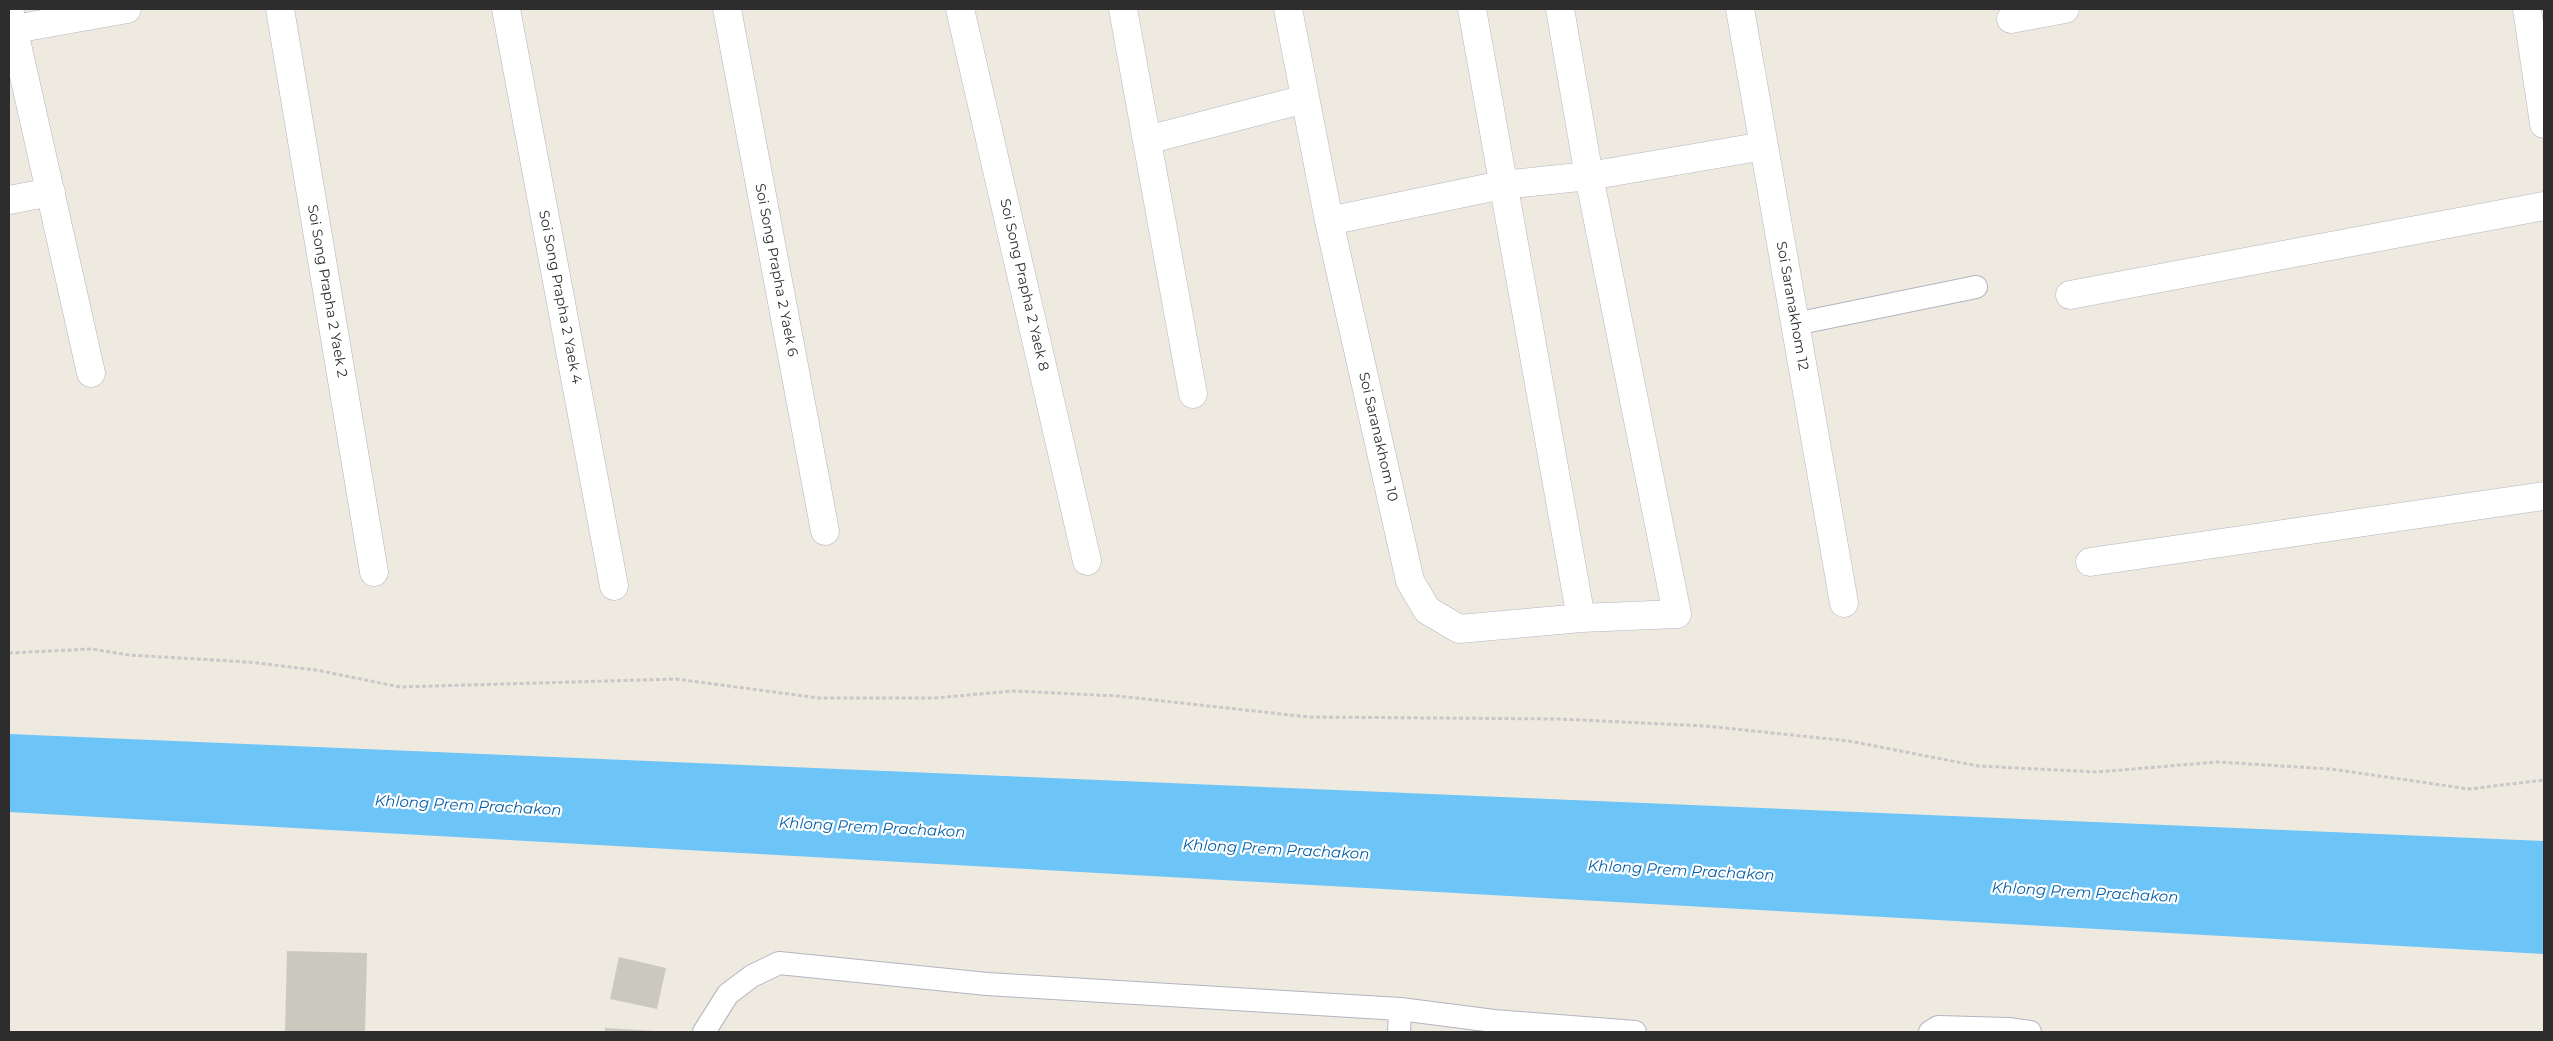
<!DOCTYPE html>
<html>
<head>
<meta charset="utf-8">
<style>
	body { margin:0 }
	#map { position:relative; width:2553px; height:1041px; overflow:hidden; background:#efeae0; font-family:Montserrat,sans-serif }
	canvas { display:block }
	.frame { position:absolute; inset:0; border:10px solid #2d2d2d; pointer-events:none }
</style>
</head>
<body>
<div id="map">
<canvas width="2553" height="1041"></canvas>
<div class="frame"></div>
</div>
<script>
const g = document.querySelector('canvas').getContext('2d');
g.lineJoin = 'round';
function fillPath(path, color) {
  g.fillStyle = color;
  g.fill(path, 'evenodd');
}
function shape(rows) {
  const path = new Path2D();
  for (const r of rows) {
    path.moveTo(r[0], r[1]);
    for (let i = 2; i < r.length; i += 2) path.lineTo(r[i], r[i + 1]);
  }
  return path;
}
function stroke(path, color, width, dash) {
  g.strokeStyle = color;
  g.lineWidth = width;
  g.lineCap = dash ? 'butt' : 'round';
  g.setLineDash(dash || []);
  g.stroke(path);
}
function label(font, color, halo, rows, align = 'center') {
  g.font = font + ' Montserrat,sans-serif';
  g.lineWidth = 4.5;
  g.setLineDash([]);
  g.textBaseline = 'middle';
  g.strokeStyle = halo;
  g.fillStyle = color;
  for (const [text, x, y, turn = 0] of rows) {
    g.save();
    g.translate(x, y);
    g.rotate((+turn || 0) * Math.PI / 180);
    g.textAlign = isNaN(turn) ? turn : align;
    if (halo) g.strokeText(text, 0, 0);
    g.fillText(text, 0, 0);
    g.restore();
  }
}
const water = shape([
	[9,734,2544,841,2544,954,9,812]
]);
const building = shape([
	[287,951,367,953,365,1032,285,1032],
	[619,957,666,968,657,1009,610,999],
	[605,1028,657,1031,657,1032,605,1032]
]);
const path = shape([
	[9,653,92,649,129,655,248,662,316,670,400,687,676,679,819,698,935,698,1013,691,1118,696,1309,717,1559,719,1706,726,1849,741,1978,766,2097,772,2217,762,2331,769,2469,789,2544,780]
]);
const lane = shape([
	[1795,324,1976,287],
	[704,1032,728,994,752,976,779,963,987,984,1400,1009,1494,1021,1635,1032],
	[1399,1032,1400,1009],
	[1930,1032,1938,1027,2008,1029,2030,1032]
]);
const street = shape([
	[9,9,91,373],
	[280,9,374,572],
	[506,9,614,586],
	[727,9,825,531],
	[960,9,1087,561],
	[1123,9,1193,394],
	[1288,9,1329,221,1410,581,1427,610,1459,629,1581,618,1677,614,1589,176,1560,9],
	[1472,9,1581,618],
	[1740,9,1844,603],
	[2527,9,2544,124],
	[2011,19,2065,9],
	[9,30,127,9],
	[1147,140,1305,99],
	[9,200,51,192],
	[1329,221,1502,185,1589,176,1764,146],
	[2070,295,2544,206],
	[2090,562,2544,496]
]);
const streetNames = [
	["Soi Song Prapha 2 Yaek 6",776,270,79],
	["Soi Song Prapha 2 Yaek 8",1024,285,77],
	["Soi Song Prapha 2 Yaek 2",327,291,80],
	["Soi Song Prapha 2 Yaek 4",560,297,79],
	["Soi Saranakhom 12",1792,306,80],
	["Soi Saranakhom 10",1378,437,77]
];
const waterNames = [
	["Khlong Prem Prachakon",468,806,3],
	["Khlong Prem Prachakon",872,828,3],
	["Khlong Prem Prachakon",1276,850,3],
	["Khlong Prem Prachakon",1681,871,3],
	["Khlong Prem Prachakon",2085,893,3]
];
fillPath(water, '#6dc4f7');
fillPath(building, '#cbc8be');
stroke(lane, '#b3b4c1', 24);
stroke(street, '#b3b4c1', 29);
stroke(path, '#c8c8c8', 3, [4, 2.5]);
stroke(lane, '#fff', 22);
stroke(street, '#fff', 28);
label('14px', '#2d2d2d', '#fff', streetNames);
label('italic 15px', '#0560aa', '#fff', waterNames);
</script>
</body>
</html>
